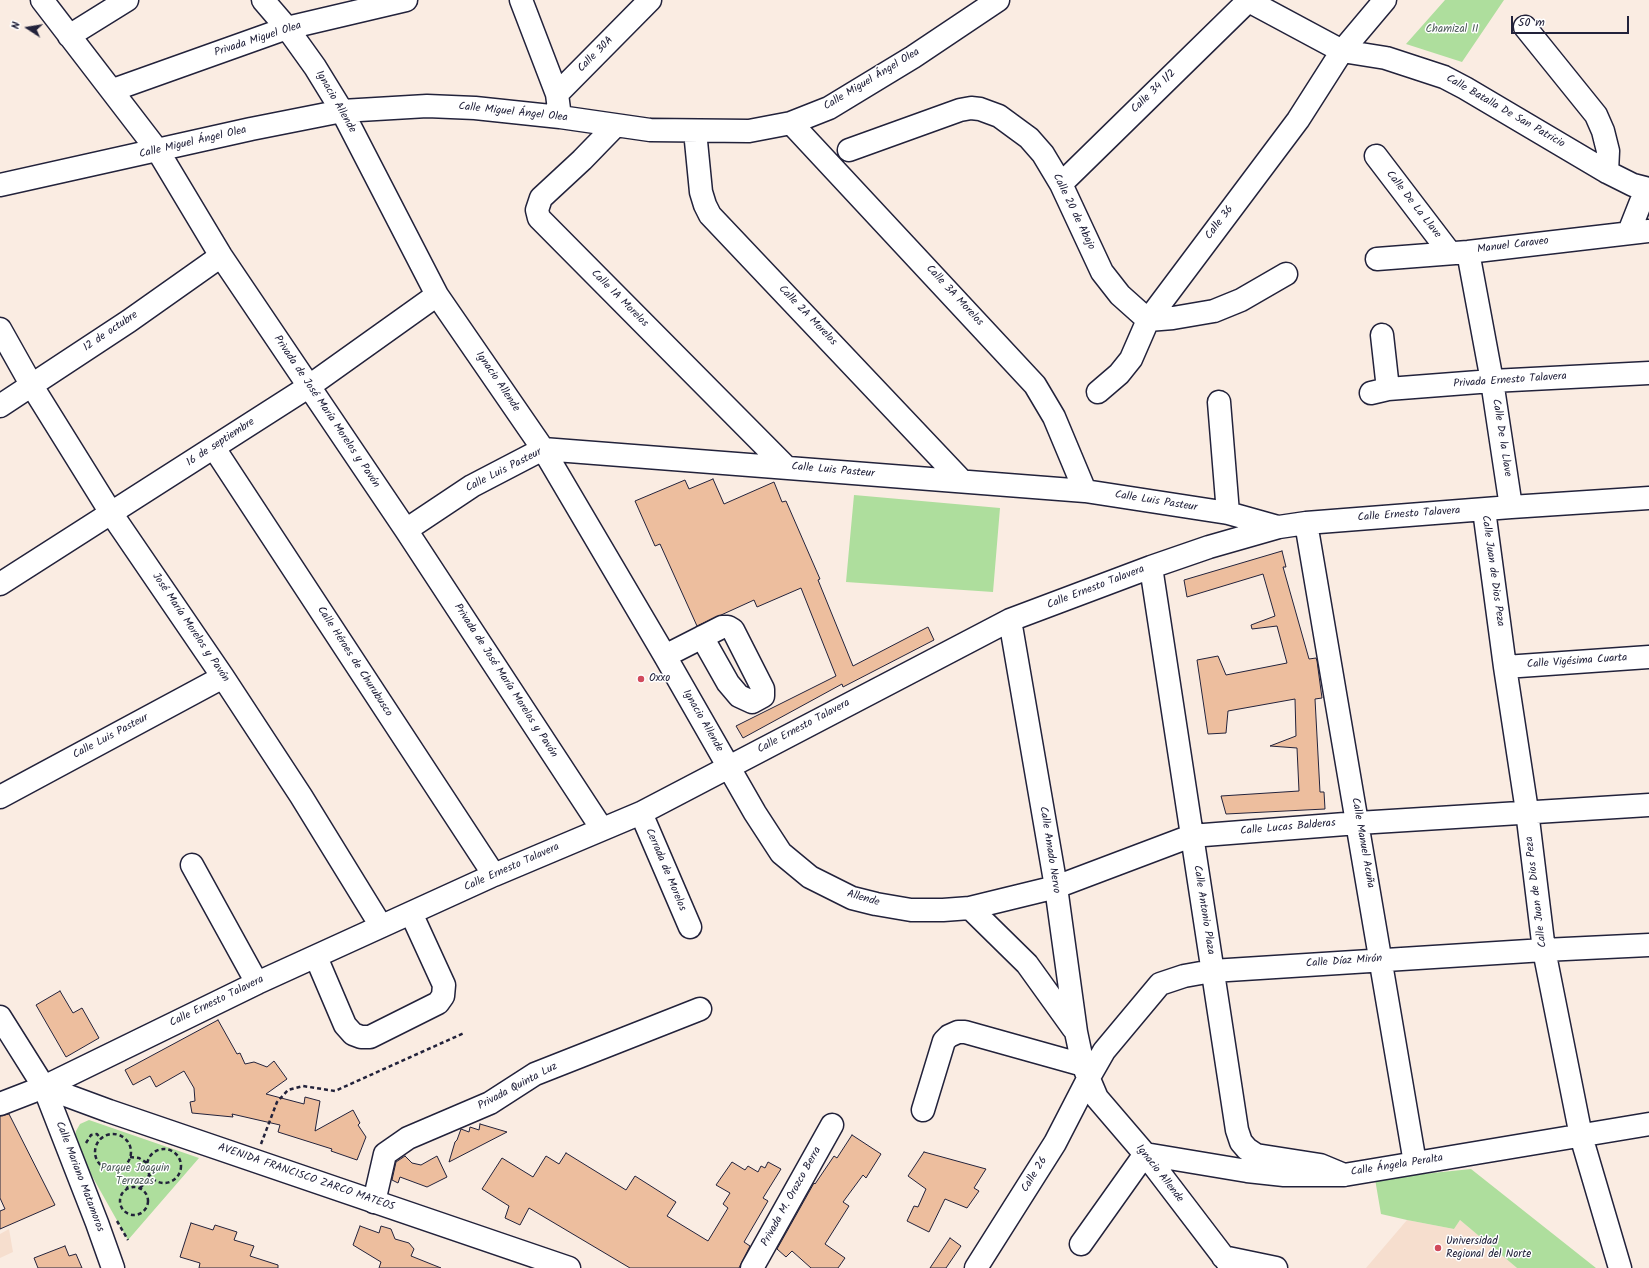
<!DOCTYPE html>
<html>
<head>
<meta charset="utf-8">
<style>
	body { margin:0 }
	#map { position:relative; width:1649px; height:1268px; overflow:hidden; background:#faece2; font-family:Kalam,sans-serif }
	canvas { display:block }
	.north { position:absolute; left:8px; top:8px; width:40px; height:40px; -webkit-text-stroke:3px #fff; paint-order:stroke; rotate:282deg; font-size:11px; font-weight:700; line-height:16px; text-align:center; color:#22223b }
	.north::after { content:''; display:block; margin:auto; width:14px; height:18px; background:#22223b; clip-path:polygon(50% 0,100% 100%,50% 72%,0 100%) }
	.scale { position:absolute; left:1511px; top:16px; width:118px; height:18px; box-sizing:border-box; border:2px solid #22223b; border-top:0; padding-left:5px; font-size:12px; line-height:14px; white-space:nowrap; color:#22223b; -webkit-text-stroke:3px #fff; paint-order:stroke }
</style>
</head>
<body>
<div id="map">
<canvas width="1649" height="1268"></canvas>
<div class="north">N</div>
<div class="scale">50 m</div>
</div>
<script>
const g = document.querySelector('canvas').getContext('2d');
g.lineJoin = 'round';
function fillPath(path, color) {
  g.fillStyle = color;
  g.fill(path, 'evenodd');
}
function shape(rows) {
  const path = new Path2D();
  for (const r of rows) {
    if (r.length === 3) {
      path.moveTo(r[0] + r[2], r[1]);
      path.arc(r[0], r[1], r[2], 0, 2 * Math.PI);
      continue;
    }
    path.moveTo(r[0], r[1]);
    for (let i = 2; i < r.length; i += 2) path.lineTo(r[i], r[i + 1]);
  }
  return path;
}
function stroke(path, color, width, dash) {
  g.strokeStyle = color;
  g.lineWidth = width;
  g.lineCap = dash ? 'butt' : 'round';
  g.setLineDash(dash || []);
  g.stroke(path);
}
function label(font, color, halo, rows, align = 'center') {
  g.font = font + ' Kalam,sans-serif';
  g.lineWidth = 3;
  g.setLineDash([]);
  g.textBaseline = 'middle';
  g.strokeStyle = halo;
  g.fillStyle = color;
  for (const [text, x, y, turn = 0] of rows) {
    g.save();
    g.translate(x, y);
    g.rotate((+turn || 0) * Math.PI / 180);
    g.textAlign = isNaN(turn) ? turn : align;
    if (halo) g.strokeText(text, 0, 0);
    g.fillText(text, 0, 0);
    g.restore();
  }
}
const built = shape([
	[1407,1220,1454,1229,1460,1220,1517,1268,1366,1268],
	[9,1229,13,1252,0,1258,0,1234]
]);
const green = shape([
	[1445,0,1504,0,1462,62,1406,44],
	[854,495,1000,508,993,592,846,582],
	[89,1120,199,1158,128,1240,83,1160,75,1137,76,1131,80,1124],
	[1471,1169,1596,1268,1517,1268,1460,1220,1454,1229,1407,1220,1381,1214,1375,1179]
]);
const building = shape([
	[713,479,724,504,774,482,782,502,786,501,820,579,818,580,853,666,928,627,934,640,843,687,842,684,743,738,736,726,836,676,801,588,757,607,754,600,697,626,660,544,655,546,635,501,685,480,689,489,713,479],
	[1282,551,1286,567,1283,567,1309,659,1316,658,1317,661,1322,698,1315,699,1320,792,1324,792,1325,809,1226,814,1221,796,1299,791,1297,748,1270,746,1296,736,1295,699,1228,711,1226,733,1208,734,1197,660,1218,656,1226,675,1287,663,1277,626,1252,629,1251,625,1275,616,1263,574,1187,597,1184,580,1282,551],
	[60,991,73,1013,82,1008,99,1038,66,1057,36,1005,60,991],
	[218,1020,237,1054,240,1053,245,1064,254,1062,267,1067,274,1061,287,1079,266,1094,304,1104,305,1097,320,1101,315,1131,353,1110,360,1123,358,1125,366,1137,357,1160,331,1151,332,1149,278,1132,280,1125,232,1114,233,1117,192,1113,190,1102,195,1101,194,1088,184,1071,156,1087,150,1076,133,1085,125,1070,218,1020],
	[9,1114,55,1205,0,1229,0,1211,5,1209,0,1198,0,1116,9,1114],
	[480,1124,507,1132,449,1162,455,1142,457,1140,461,1129,469,1132,470,1127,479,1130,480,1124],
	[852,1135,881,1154,866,1178,863,1175,843,1202,849,1206,825,1244,845,1258,838,1268,811,1268,792,1251,786,1257,777,1249,814,1183,815,1184,834,1156,837,1158,852,1135],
	[924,1152,986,1169,974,1188,979,1191,967,1208,945,1199,929,1232,907,1221,914,1206,918,1207,926,1189,908,1176,924,1152],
	[566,1153,626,1190,635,1176,676,1202,667,1216,708,1241,728,1208,723,1204,730,1193,716,1185,732,1162,745,1170,748,1166,758,1172,761,1166,765,1168,768,1162,781,1169,763,1198,768,1201,744,1242,750,1246,739,1268,630,1268,529,1208,520,1225,505,1218,509,1206,482,1189,502,1158,533,1177,546,1156,559,1164,566,1153],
	[405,1156,412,1163,421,1165,437,1156,447,1177,427,1187,400,1177,398,1183,392,1180,396,1162,405,1156],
	[191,1223,213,1230,215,1225,237,1232,234,1240,254,1246,250,1256,278,1265,278,1268,199,1268,200,1263,180,1257,191,1223],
	[360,1226,379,1233,381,1226,391,1229,395,1239,409,1243,414,1249,411,1256,441,1268,379,1268,381,1262,353,1245,360,1226],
	[950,1238,961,1246,946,1268,930,1268,950,1238],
	[65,1246,69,1256,76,1254,82,1268,38,1268,34,1258,65,1246]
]);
const path = shape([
	[113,1152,18],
	[86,1143,91,1135,97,1134,101,1139],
	[261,1144,277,1102,288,1090,303,1086,335,1091,464,1033],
	[164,1166,17],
	[130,1157,139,1158,147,1163],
	[119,1169,118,1176,121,1182,128,1188],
	[134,1201,14],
	[140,1188,146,1182,149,1175],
	[117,1221,128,1240]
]);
const minor = shape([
	[42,0,158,151,221,256,406,530,602,829],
	[263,0,287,28,315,67,342,111,437,295,543,449,665,656,755,813,781,853,810,877,852,898,876,904,911,910,943,910,970,908,1056,887,1191,836,1358,823,1649,805],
	[521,0,557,94],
	[1247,0,1342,51,1386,58,1444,77,1465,88,1607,172,1633,185,1649,189],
	[1525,27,1596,115,1603,131,1608,151,1607,172],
	[69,36,127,0],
	[113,90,287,28,406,0],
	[560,117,557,94,650,0],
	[791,123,1035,385,1054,417,1085,491],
	[615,126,582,160,541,198,537,210,539,218,786,467],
	[695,131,701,192,705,205,710,215,962,481],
	[849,150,960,110,971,108,980,109,999,116,1029,138,1043,154,1061,184,1102,272,1120,295,1148,320,1173,318,1214,311,1241,300,1286,274],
	[1376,156,1450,253],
	[1061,184,1248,1],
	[0,185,251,129,342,111,427,106,475,108,560,117,650,130,749,131,791,123,829,108,913,57,998,0],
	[1629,232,1646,189],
	[1468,252,1492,381,1511,507],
	[1377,259,1468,252,1649,231],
	[0,329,32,386,111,513,223,677,301,796,381,926],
	[1382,335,1388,389],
	[1098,392,1119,374,1131,359,1148,320,1298,120,1342,51,1385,0],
	[1371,393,1388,389,1492,381,1649,373],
	[1219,402,1228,513],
	[0,406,129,321,221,256],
	[214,448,494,875],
	[1484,510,1505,667,1527,811,1544,950,1581,1136,1620,1268],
	[1306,523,1415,1163],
	[406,530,472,486,543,449,1085,491,1228,513,1278,527],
	[1151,567,1237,1130,1241,1142,1247,1149,1256,1155,1320,1165,1344,1175],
	[0,584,308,387,437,295],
	[1010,620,1056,887,1076,1032,1083,1065,1097,1098,1145,1154,1232,1268],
	[665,656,722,627,728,627,733,630,763,689,763,696,752,702,739,696,728,683,702,637],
	[1505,667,1649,657],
	[0,797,223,677],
	[641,813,690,927],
	[192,865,257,983],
	[970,908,1027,964,1073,1028],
	[316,957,345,1025,353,1034,361,1037,370,1037,438,1003,443,996,444,985,411,913],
	[44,1087,97,1223,113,1268],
	[0,1104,44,1087,257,983,494,875,641,813,1010,620,1151,567,1209,547,1279,527,1306,523,1511,507,1649,498],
	[923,1110,944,1041,949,1036,958,1032,965,1032,1083,1065],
	[374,1202,385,1154,408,1138,490,1103,535,1074,700,1009],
	[1081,1244,1145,1154,1247,1171,1284,1175,1344,1175,1649,1124],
	[1223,1257,1276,1268],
	[752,1268,832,1125],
	[976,1268,1055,1143,1088,1079,1104,1051,1160,984,1184,976,1212,971,1544,950,1649,945]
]);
const major = shape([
	[0,1017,44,1087,109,1111,569,1268]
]);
const markers = [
	[641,679,4,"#d1495b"],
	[1438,1248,4,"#d1495b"]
];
const parkNames = [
	["Chamizal II",1452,30],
	["Parque Joaquin",135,1169],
	["Terrazas",135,1182]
];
const streetNames = [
	["Privada Miguel Olea",258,40,-18],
	["Calle 30A",596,55,-45],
	["Calle Miguel Ángel Olea",872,80,-31],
	["Calle 34 1/2",1154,92,-44],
	["Ignacio Allende",335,102,60],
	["Calle Batalla De San Patricio",1505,112,30],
	["Calle Miguel Ángel Olea",513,113,6],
	["Calle Miguel Ángel Olea",193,143,-13],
	["Calle De La Llave",1413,205,52],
	["Calle 20 de Abajo",1073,212,64],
	["Calle 36",1220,223,-53],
	["Manuel Caraveo",1513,246,-7],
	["Calle 3A Morelos",954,296,47],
	["Calle 1A Morelos",619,299,45],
	["Calle 2A Morelos",807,316,46],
	["12 de octubre",111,332,-34],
	["Privada Ernesto Talavera",1510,381,-4],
	["Ignacio Allende",497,382,56],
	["Privada de José María Morelos y Pavón",326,412,56],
	["Calle De la Llave",1501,438,81],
	["16 de septiembre",221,443,-33],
	["Calle Luis Pasteur",504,471,-27],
	["Calle Luis Pasteur",833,471,5],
	["Calle Luis Pasteur",1156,502,9],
	["Calle Ernesto Talavera",1409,515,-4],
	["Calle Juan de Dios Peza",1492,571,82],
	["Calle Ernesto Talavera",1096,588,-21],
	["José María Morelos y Pavón",190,628,56],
	["Calle Héroes de Churubusco",354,662,57],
	["Calle Vigésima Cuarta",1577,662,-4],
	["Privada de José María Morelos y Pavón",505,681,57],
	["Ignacio Allende",702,721,60],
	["Calle Ernesto Talavera",804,727,-28],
	["Calle Luis Pasteur",111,737,-28],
	["Calle Lucas Balderas",1288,828,-5],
	["Calle Manuel Acuña",1362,843,80],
	["Calle Amado Nervo",1049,850,81],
	["Calle Ernesto Talavera",512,868,-24],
	["Cerrada de Morelos",665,870,67],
	["Calle Juan de Dios Peza",1537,892,-97],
	["Allende",863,899,16],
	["Calle Antonio Plaza",1203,910,81],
	["Calle Díaz Mirón",1344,962,-4],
	["Calle Ernesto Talavera",217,1002,-26],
	["Privada Quinta Luz",518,1087,-28],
	["Calle Ángela Peralta",1397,1166,-9],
	["Ignacio Allende",1159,1174,52],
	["Calle 26",1035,1175,-58],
	["Calle Mariano Matamoros",79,1177,69],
	["AVENIDA FRANCISCO ZARCO MATEOS",306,1178,19],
	["Privada M. Orozco Berra",792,1197,-61]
];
const poiNames = [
	["Oxxo",649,679],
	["Universidad",1446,1242],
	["Regional del Norte",1446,1255]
];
fillPath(built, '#f6dece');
fillPath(green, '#aede9d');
fillPath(building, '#edbe9e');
stroke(building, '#22223b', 1);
stroke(minor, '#22223b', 25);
stroke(major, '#22223b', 25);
stroke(path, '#22223b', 2.5, [4, 3]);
stroke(minor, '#fff', 22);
stroke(major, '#fff', 22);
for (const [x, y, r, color] of markers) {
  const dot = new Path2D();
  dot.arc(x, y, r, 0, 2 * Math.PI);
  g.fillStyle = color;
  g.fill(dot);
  stroke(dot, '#fff', 1.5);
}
label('11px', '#4c5a58', '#fff', parkNames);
label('11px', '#22223b', '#fff', streetNames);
label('11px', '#22223b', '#fff', poiNames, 'left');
</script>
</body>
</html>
